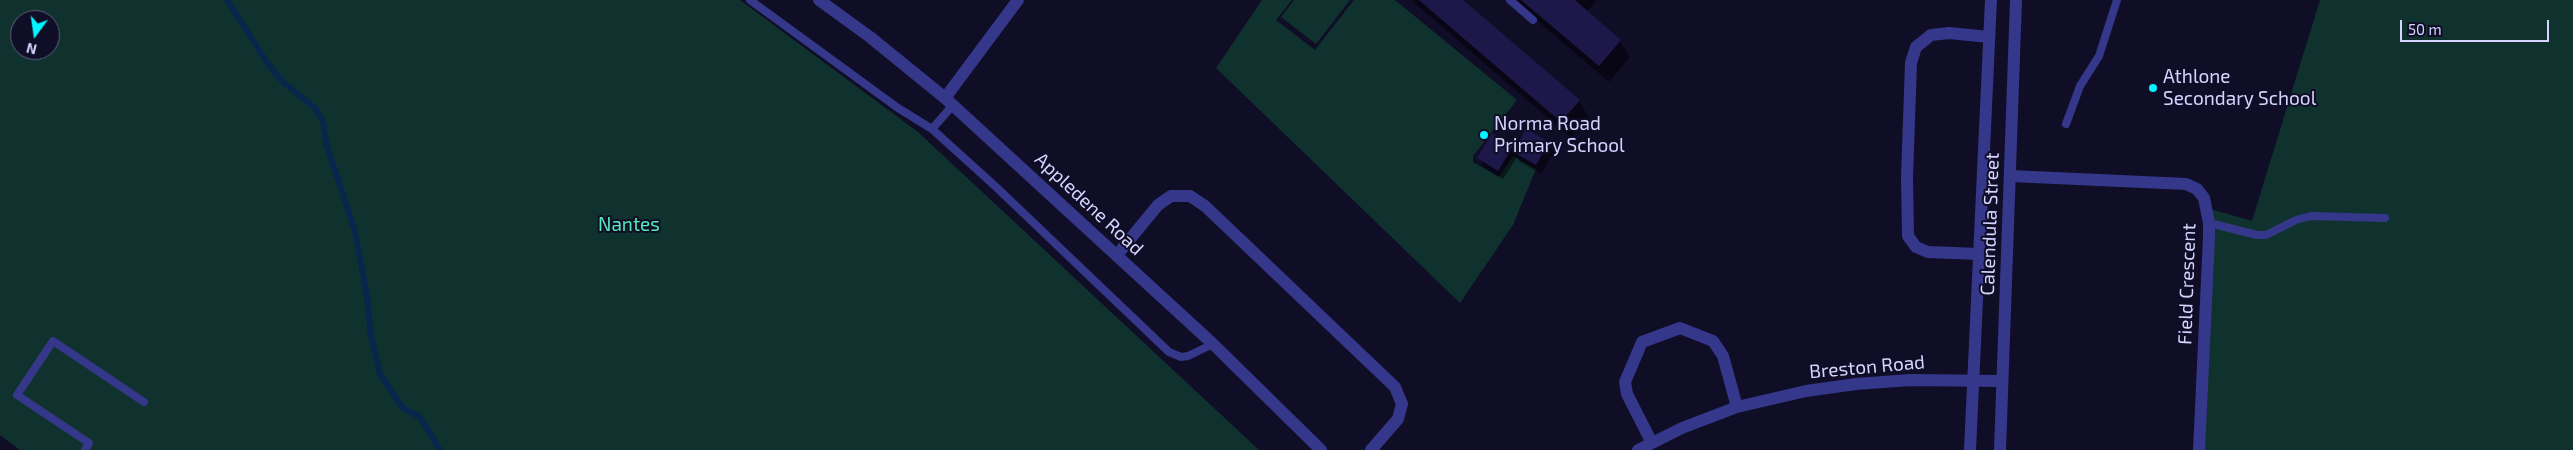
<!DOCTYPE html>
<html>
<head>
<meta charset="utf-8">
<style>
	body { margin:0 }
	#map { position:relative; width:2573px; height:450px; overflow:hidden; background:#100d27; font-family:"Exo 2",sans-serif }
	canvas { display:block }
	.north { position:absolute; left:10px; top:10px; width:50px; height:50px; box-sizing:border-box; background:#100d27; border:1px solid #5f5d7d; border-radius:50%; rotate:194deg; font-size:14px; font-weight:700; line-height:20px; text-align:center; color:#d5d4ff }
	.north::after { content:''; display:block; margin:auto; width:18px; height:22px; background:#00f7ff; clip-path:polygon(50% 0,100% 100%,50% 72%,0 100%) }
	.scale { position:absolute; left:2400px; top:20px; width:149px; height:22px; box-sizing:border-box; border:2px solid #d5d4ff; border-top:0; padding-left:6px; font-size:15px; line-height:18px; white-space:nowrap; color:#d5d4ff; -webkit-text-stroke:4px #100d27; paint-order:stroke }
</style>
</head>
<body>
<div id="map">
<canvas width="2573" height="450"></canvas>
<div class="north">N</div>
<div class="scale">50 m</div>
</div>
<script>
const g = document.querySelector('canvas').getContext('2d');
g.lineJoin = 'round';
function fillPath(path, color) {
  g.fillStyle = color;
  g.fill(path, 'evenodd');
}
function shape(rows) {
  const path = new Path2D();
  for (const r of rows) {
    path.moveTo(r[0], r[1]);
    for (let i = 2; i < r.length; i += 2) path.lineTo(r[i], r[i + 1]);
  }
  return path;
}
function stroke(path, color, width, dash) {
  g.strokeStyle = color;
  g.lineWidth = width;
  g.lineCap = dash ? 'butt' : 'round';
  g.setLineDash(dash || []);
  g.stroke(path);
}
function label(font, color, halo, rows, align = 'center') {
  g.font = font + ' "Exo 2",sans-serif';
  g.lineWidth = 4;
  g.setLineDash([]);
  g.textBaseline = 'middle';
  g.strokeStyle = halo;
  g.fillStyle = color;
  for (const [text, x, y, turn = 0] of rows) {
    g.save();
    g.translate(x, y);
    g.rotate((+turn || 0) * Math.PI / 180);
    g.textAlign = isNaN(turn) ? turn : align;
    if (halo) g.strokeText(text, 0, 0);
    g.fillText(text, 0, 0);
    g.restore();
  }
}
const green = shape([
	[0,0,740,0,918,132,1259,450,20,450,0,435],
	[20,20,50,20,50,50,20,50],
	[1262,0,1292,0,1276,20,1315,50,1354,0,1395,0,1517,100,1473,156,1473,162,1499,177,1513,156,1536,169,1513,225,1460,303,1216,68],
	[1294,0,1350,0,1316,44,1281,17],
	[2320,0,2573,0,2573,450,2199,450,2207,208,2252,221]
]);
const shadow = shape([
	[1411,0,1462,0,1579,101,1589,117,1571,138],
	[1513,0,1597,0,1586,12,1620,41,1630,57,1609,82],
	[1548,143,1554,152,1541,174,1519,161,1517,157,1503,179,1484,167,1479,158,1512,147,1514,151]
]);
const stream = shape([
	[227,0,268,64,284,83,315,108,323,121,326,143,355,232,367,295,370,331,380,374,403,408,420,417,440,450]
]);
const building = shape([
	[1419,0,1463,0,1580,100,1561,122],
	[1521,0,1575,0,1621,40,1599,66],
	[1526,129,1549,142,1536,165,1513,152],
	[1492,133,1513,146,1498,171,1477,158]
]);
const service = shape([
	[750,0,898,108,932,129,995,186,1169,352,1181,357,1188,356,1213,344],
	[1510,0,1533,20],
	[2066,124,2080,86,2099,56,2117,0],
	[932,129,953,105],
	[2209,223,2257,235,2266,235,2296,220,2311,216,2385,218],
	[85,450,89,443,17,395,53,341,144,402]
]);
const minor = shape([
	[819,0,870,37,945,98,1213,344,1321,450],
	[945,98,1018,0],
	[2011,176,2186,184,2197,189,2204,198,2209,223,2209,237,2199,450],
	[1980,254,1928,252,1916,247,1908,236,1907,177,1911,63,1916,47,1931,35,1949,33,1989,37],
	[1117,255,1158,205,1171,196,1190,196,1205,206,1395,387,1402,404,1398,419,1371,450],
	[1652,443,1627,394,1625,382,1642,342,1680,328,1713,341,1723,356,1737,407],
	[1638,450,1682,428,1737,407,1806,391,1856,384,1910,380,2002,381]
]);
const tertiary = shape([
	[1970,450,1991,0],
	[2000,450,2016,0]
]);
const markers = [
	[2153,88,5,"#00f7ff"],
	[1484,135,5,"#00f7ff"]
];
const poiNames = [
	["Athlone",2163,77],
	["Secondary School",2163,99],
	["Norma Road",1494,124],
	["Primary School",1494,146]
];
const streetNames = [
	["Appledene Road",1089,204,43],
	["Calendula Street",1990,224,-88],
	["Field Crescent",2187,284,-88],
	["Breston Road",1867,367,-5]
];
const parkNames = [
	["Nantes",629,225]
];
fillPath(green, '#10322e');
fillPath(shadow, '#0007');
stroke(stream, '#08264c', 6);
fillPath(building, '#1e184a');
stroke(service, '#35378a', 8);
stroke(minor, '#35378a', 12);
stroke(tertiary, '#35378a', 12);
for (const [x, y, r, color] of markers) {
  const dot = new Path2D();
  dot.arc(x, y, r, 0, 2 * Math.PI);
  g.fillStyle = color;
  g.fill(dot);
  stroke(dot, '#100d27', 2);
}
label('19px', '#d5d4ff', '#100d27', poiNames, 'left');
label('19px', '#d5d4ff', '#100d27', streetNames);
label('19px', '#56e9ba', '#100d27', parkNames);
</script>
</body>
</html>
